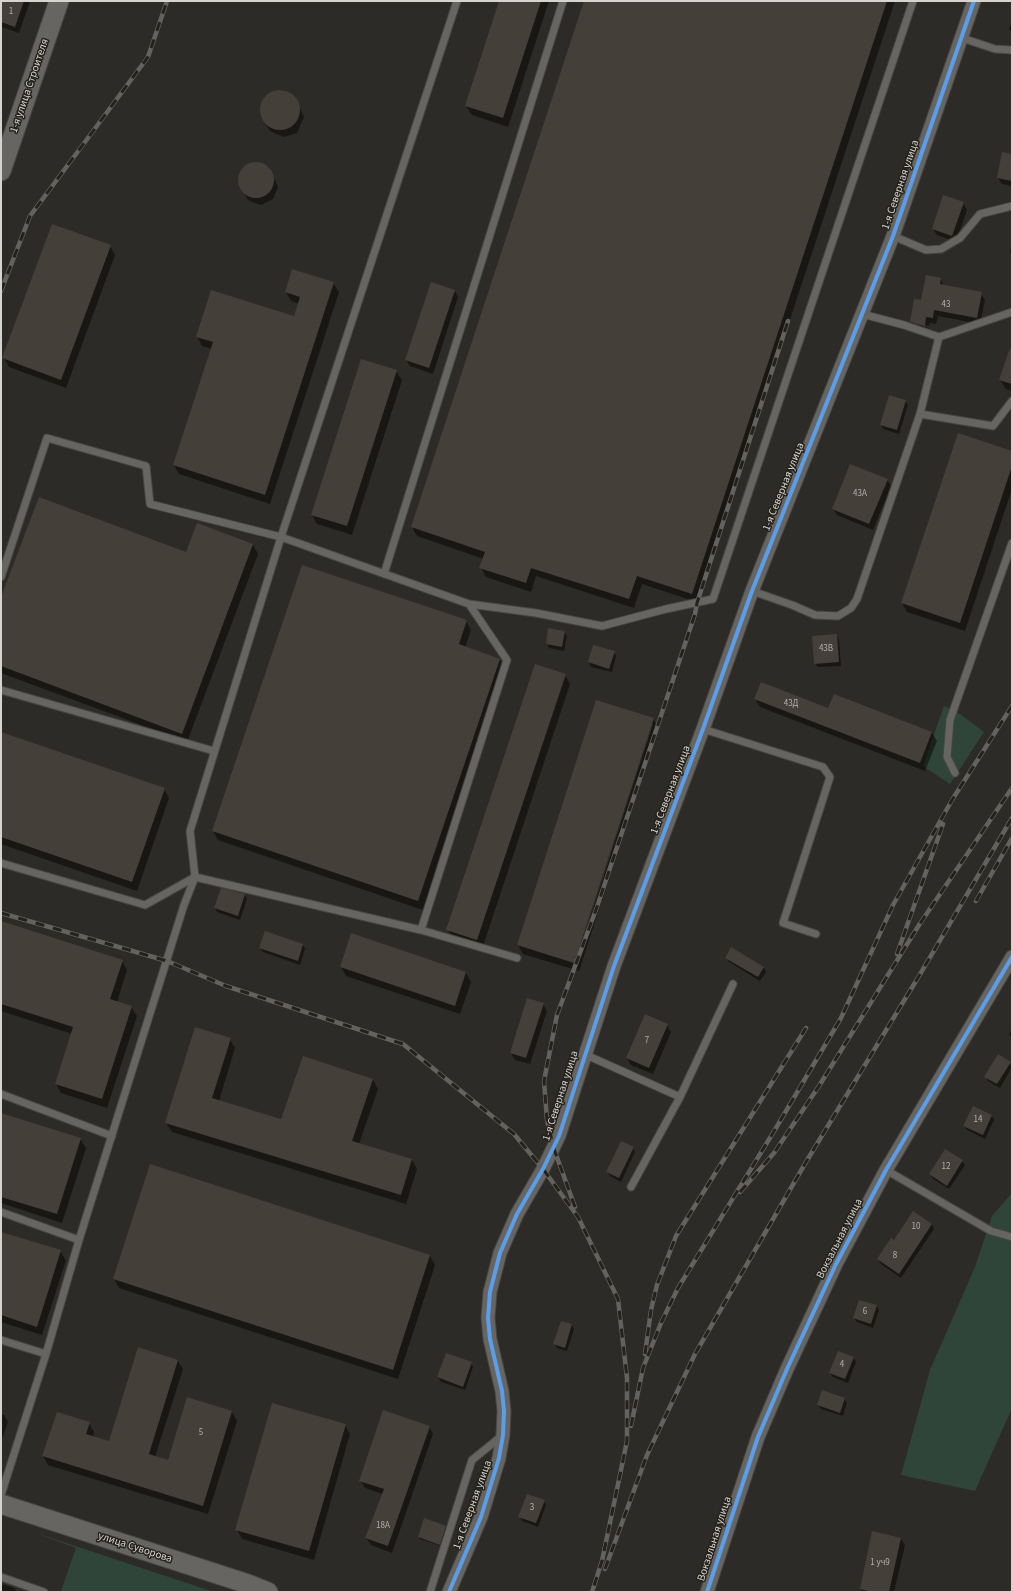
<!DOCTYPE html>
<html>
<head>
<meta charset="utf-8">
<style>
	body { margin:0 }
	#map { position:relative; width:1013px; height:1593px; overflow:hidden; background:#2d2b27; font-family:"Source Sans 3",sans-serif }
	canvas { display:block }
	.frame { position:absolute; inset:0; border:2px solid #d6d4cf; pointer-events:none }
</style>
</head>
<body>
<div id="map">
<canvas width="1013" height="1593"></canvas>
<div class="frame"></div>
</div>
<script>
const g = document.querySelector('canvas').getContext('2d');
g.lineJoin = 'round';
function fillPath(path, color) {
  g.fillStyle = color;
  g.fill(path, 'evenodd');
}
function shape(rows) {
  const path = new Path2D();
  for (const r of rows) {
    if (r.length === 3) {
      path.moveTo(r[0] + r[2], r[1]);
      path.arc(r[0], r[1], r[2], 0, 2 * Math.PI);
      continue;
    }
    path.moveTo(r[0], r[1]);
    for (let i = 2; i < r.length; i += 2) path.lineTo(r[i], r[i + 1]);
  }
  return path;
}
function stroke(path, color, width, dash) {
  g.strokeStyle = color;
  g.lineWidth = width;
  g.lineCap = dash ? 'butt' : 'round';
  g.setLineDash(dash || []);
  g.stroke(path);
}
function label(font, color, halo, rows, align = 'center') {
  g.font = font + ' "Source Sans 3",sans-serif';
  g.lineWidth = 3;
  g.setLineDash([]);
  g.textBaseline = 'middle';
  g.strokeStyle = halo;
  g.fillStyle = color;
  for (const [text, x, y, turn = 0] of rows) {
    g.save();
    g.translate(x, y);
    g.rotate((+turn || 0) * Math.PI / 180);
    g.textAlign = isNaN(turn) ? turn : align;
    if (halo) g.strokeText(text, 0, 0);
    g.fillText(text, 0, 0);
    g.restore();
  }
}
const green = shape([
	[944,706,960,714,984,732,950,784,923,766],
	[1012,1193,1012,1408,975,1491,901,1475,930,1370,975,1267,992,1216],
	[30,1531,214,1592,63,1592,61,1591,76,1548]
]);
const shadow = shape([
	[1,1,30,1,19,33,1,27],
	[500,1,549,1,508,127,472,115,466,106],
	[585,1,895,1,697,602,642,584,634,608,536,576,531,592,486,577,481,568,484,559,417,536,412,527],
	[1012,20,1012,33,1009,29],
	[280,90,287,91,294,96,304,117,297,133,284,137,270,131,261,117,260,110,266,96],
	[1012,155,1012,186,1002,184,998,178],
	[256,162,269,167,278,187,273,199,261,205,252,202,248,200,238,180,244,167],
	[963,203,967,210,956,242,937,235,933,229],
	[1012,244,1012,255,1010,252],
	[110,246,115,255,66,388,9,367,4,358],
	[940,279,944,285,981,293,985,300,980,324,938,316,936,324,930,323,929,326,914,322,914,324,929,328,928,332,915,328,911,322,921,301],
	[333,283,339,292,270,504,179,474,174,465,212,349,202,346,197,336,294,318,299,304,291,301,286,292],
	[455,291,458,297,433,374,410,366,406,360],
	[1012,346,1012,391,1006,389,1000,380],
	[396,371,402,380,352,535,317,524,312,515],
	[905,401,908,405,899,434,883,429,881,425],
	[1012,452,1012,489,965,631,907,612,902,603],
	[887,480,891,486,873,530,837,515,833,509],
	[198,525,253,545,258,554,187,742,1,673,1,600,187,553],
	[303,566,466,621,471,630,465,647,500,660,505,669,423,910,218,840,213,831],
	[549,630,564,632,567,636,564,651,549,648,547,644],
	[837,635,839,640,841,666,818,667,815,663],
	[593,646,614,652,616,656,612,672,591,667,589,662],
	[565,675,570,684,482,949,453,939,448,930],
	[835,695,932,733,937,741,925,771,760,707,755,699,829,710],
	[653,719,658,728,579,971,523,954,518,945],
	[651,724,653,724,574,968,572,967],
	[1,733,164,789,169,798,137,891,1,844],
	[245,895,247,899,240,920,217,912,215,908],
	[1,922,122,961,127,970,117,1002,131,1007,137,1016,107,1108,61,1093,56,1084,72,1034,1,1011],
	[303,945,305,949,300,965,263,952,260,948],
	[726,958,764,968,766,972,760,981,729,962],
	[341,967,466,973,471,982,460,1014,346,976],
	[543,1004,547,1011,530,1064,515,1060,511,1053],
	[667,1025,671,1032,653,1074,631,1065,627,1058],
	[1012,1029,1012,1039,1009,1034],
	[230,1039,235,1048,219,1101,282,1120,304,1057,373,1080,378,1089,359,1144,412,1160,417,1169,406,1204,172,1132,166,1123],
	[1010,1063,1012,1067,1000,1088,988,1081,986,1077],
	[1,1114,80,1139,86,1148,62,1223,1,1203],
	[992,1116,994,1120,985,1139,967,1130,964,1126],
	[633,1147,635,1152,621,1182,610,1176,607,1172],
	[962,1161,965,1165,949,1189,933,1179,930,1174],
	[932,1224,934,1229,901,1278,881,1264,878,1259,894,1241],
	[1,1233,60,1251,66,1260,42,1335,1,1322],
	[430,1256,435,1265,398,1379,119,1288,114,1279],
	[877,1306,879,1310,873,1328,857,1322,854,1318],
	[561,1322,572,1325,574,1329,567,1351,557,1348,555,1344],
	[853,1357,856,1362,848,1383,833,1377,830,1373],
	[177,1360,183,1369,155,1457,169,1461,188,1399,232,1412,237,1421,208,1514,48,1465,43,1456,89,1423,94,1432,93,1437,109,1443],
	[471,1363,473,1367,465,1390,441,1382,438,1377],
	[844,1399,847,1403,843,1416,821,1409,818,1405],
	[1,1414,4,1415,8,1422,1,1442],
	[345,1425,350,1434,314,1560,242,1539,237,1530],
	[429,1427,433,1434,392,1553,371,1545,366,1538,383,1494,365,1488,360,1480],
	[544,1501,546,1505,538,1527,522,1521,520,1517],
	[445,1526,446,1528,441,1546,420,1539,419,1537],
	[901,1539,905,1545,894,1592,862,1592,861,1589],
	[1,1584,14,1588,17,1592,1,1592]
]);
const building = shape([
	[1,1,24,1,15,27,1,22],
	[499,1,541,1,503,118,465,106],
	[584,1,887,1,692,594,637,576,629,599,531,568,526,583,479,568,485,552,411,527],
	[280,110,20],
	[1002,152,1012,154,1012,181,997,178],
	[256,180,18],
	[943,195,964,202,952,236,932,229],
	[52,224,111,245,61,380,2,358],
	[292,269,334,282,265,495,173,465,213,342,196,337,211,290,294,316,300,297,285,292],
	[926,275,941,278,940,284,982,292,977,318,934,310,933,318,926,317,925,326,910,322,914,299,921,300],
	[431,282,455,290,429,368,405,360],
	[1010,348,1012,348,1012,384,999,380],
	[361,359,397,370,347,526,311,515],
	[889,395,906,400,897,430,880,425],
	[958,433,1012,451,1012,466,960,623,901,603],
	[850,464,888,479,869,524,832,509],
	[39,497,186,552,197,523,253,544,182,734,1,666,1,597],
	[302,565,467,620,459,644,500,659,418,901,212,831],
	[548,628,565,631,562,647,546,644],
	[837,634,839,662,814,664,812,636],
	[593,645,615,651,609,669,588,662],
	[535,664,566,674,477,940,446,930],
	[761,682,828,708,834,694,932,732,920,763,754,699],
	[596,700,654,718,574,963,517,945],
	[1,732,165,788,132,882,1,837],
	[221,888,245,894,238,916,214,908],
	[1,921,123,960,110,999,132,1006,102,1099,55,1084,73,1027,1,1004],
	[265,931,303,944,298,961,259,948],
	[351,933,466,972,455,1006,340,967],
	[731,947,764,967,758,977,725,958],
	[527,998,544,1003,526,1058,510,1053],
	[645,1014,668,1024,649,1068,626,1058],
	[195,1027,231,1038,212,1098,281,1119,303,1056,373,1079,352,1141,412,1159,401,1195,165,1123],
	[998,1054,1011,1062,997,1084,984,1077],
	[973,1106,992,1115,983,1135,963,1126],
	[1,1113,81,1138,57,1214,1,1197],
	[621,1141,634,1147,619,1178,606,1172],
	[945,1149,963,1160,947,1186,929,1174],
	[150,1164,430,1255,393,1370,113,1279],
	[913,1211,932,1224,899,1274,877,1259,891,1238,894,1240],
	[1,1232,61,1250,37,1327,1,1315],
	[859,1300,877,1305,871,1324,853,1318],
	[561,1321,572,1324,565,1348,553,1344],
	[138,1347,178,1360,149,1454,168,1460,187,1397,232,1411,203,1506,42,1456,57,1412,90,1422,86,1434,109,1441],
	[838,1351,854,1357,845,1379,829,1373],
	[446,1353,472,1362,463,1387,437,1377],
	[822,1390,845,1398,840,1413,817,1405],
	[272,1403,346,1424,309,1551,235,1530],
	[383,1410,430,1426,388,1546,365,1538,384,1489,359,1481],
	[527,1494,545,1500,536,1523,518,1517],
	[424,1518,446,1526,440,1545,418,1537],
	[872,1531,901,1538,889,1592,872,1592,860,1589]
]);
const lane = shape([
	[962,38,995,49,1012,50],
	[893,236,926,250,941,249,960,238,980,214,1012,206],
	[939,337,1012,312],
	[920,414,993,426,1012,401],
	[384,574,563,1],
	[1,577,47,438,146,466,150,504,281,537,469,604,507,660,421,930],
	[752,591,792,605,815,615,838,616,851,608,857,599,920,414,939,337,904,325,862,314],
	[469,604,536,613,602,626,666,609,713,599,913,1],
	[1,690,214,751],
	[703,729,823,767,830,777,783,923,816,934],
	[955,773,947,757,950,720,1012,543],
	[1,863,145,905,195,877,190,831,281,537,457,1],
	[584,1054,680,1097,733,984],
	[1,1094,112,1136],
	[886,1170,991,1231,1012,1237],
	[631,1187,680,1097],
	[1,1212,79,1240],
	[1,1340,46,1354],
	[1,1495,46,1354,79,1240,184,905,195,877,421,930,517,958],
	[1,1577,44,1592],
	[430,1592,472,1460,503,1435]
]);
const street = shape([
	[449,1592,481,1517,499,1458,503,1435,504,1411,502,1391,490,1339,488,1318,490,1292,500,1253,517,1214,543,1169,559,1136,614,966,703,729,752,591,893,236,974,1],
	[707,1592,758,1437,787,1369,836,1264,886,1170,1012,957]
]);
const secondary = shape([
	[1,171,59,1],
	[1,1504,248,1584,268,1592]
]);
const rail = shape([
	[1,291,30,216,148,57,167,1],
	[976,901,1012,838],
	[1,913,167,961,226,986,403,1044,514,1134,543,1169,578,1217,618,1299,627,1378,627,1441,602,1561,592,1592],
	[897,954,943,824],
	[740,1192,774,1153,819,1086,919,925,1012,788],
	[575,1207,554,1149,547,1120,544,1081,557,1015,597,907,695,614,697,603,788,321],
	[645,1354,651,1310,657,1285,676,1236,806,1028],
	[631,1426,643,1368,661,1323,678,1288,776,1128,841,1018,893,905,952,800,1012,706],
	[605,1569,647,1455,695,1354,806,1162,919,976,1012,818]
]);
const cycleway = shape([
	[449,1592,481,1517,499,1458,503,1435,504,1411,502,1391,490,1339,488,1318,490,1292,500,1253,517,1214,543,1169,559,1136,614,966,703,729,752,591,893,236,974,1],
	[707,1592,758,1437,787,1369,836,1264,886,1170,1012,957]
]);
const numberNames = [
	["1",11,12],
	["43",946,305],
	["43А",860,494],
	["43В",826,649],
	["43Д",791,704],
	["7",647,1041],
	["14",978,1120],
	["12",946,1167],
	["10",916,1227],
	["8",895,1256],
	["6",865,1312],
	["4",842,1365],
	["5",201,1433],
	["3",532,1508],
	["18А",383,1526],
	["1 уч9",880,1563]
];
const streetNames = [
	["1-я улица Строителя",30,86,-71],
	["1-я Северная улица",901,185,-71],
	["1-я Северная улица",784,487,-68],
	["1-я Северная улица",671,790,-69],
	["1-я Северная улица",561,1096,-72],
	["Вокзальная улица",840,1239,-63],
	["1-я Северная улица",473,1505,-70],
	["Вокзальная улица",715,1539,-72],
	["улица Суворова",135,1548,18]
];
fillPath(green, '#30453a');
fillPath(shadow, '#0007');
fillPath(building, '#443f39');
stroke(lane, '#474643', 9);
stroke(street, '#474643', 15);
stroke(secondary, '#474643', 21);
stroke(lane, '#666562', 7);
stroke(street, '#666562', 13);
stroke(secondary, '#666562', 19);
stroke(rail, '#64625e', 4.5);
stroke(rail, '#25221b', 3, [9]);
stroke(cycleway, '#5a9eea', 4);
label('9px', '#b2afaa', null, numberNames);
label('11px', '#d6d4cf', '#25221b', streetNames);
</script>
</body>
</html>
